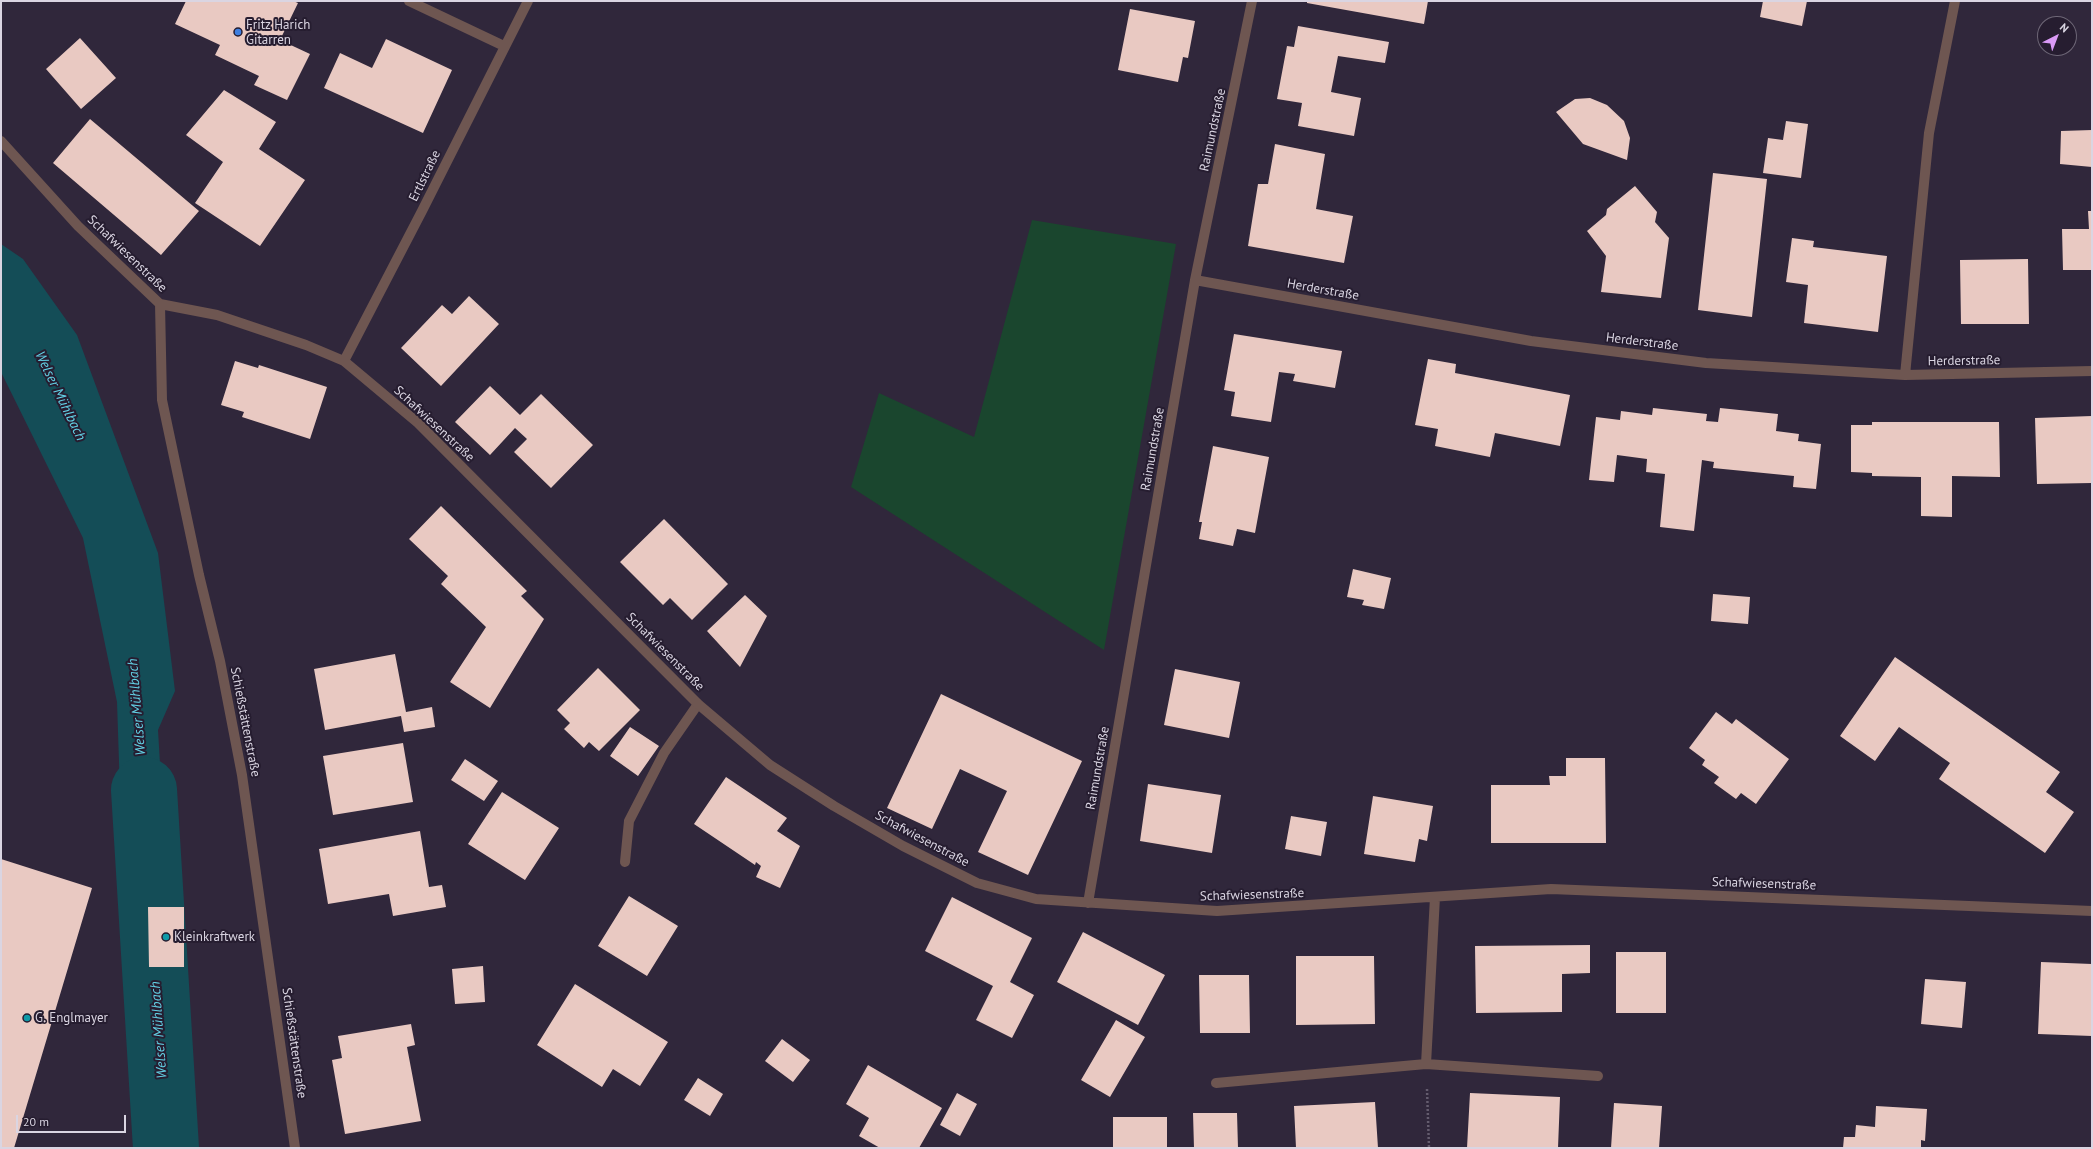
<!DOCTYPE html>
<html>
<head>
<meta charset="utf-8">
<style>
	body { margin:0 }
	#map { position:relative; width:2093px; height:1149px; overflow:hidden; background:#30273b; font-family:"PT Sans",sans-serif }
	canvas { display:block }
	.frame { position:absolute; inset:0; border:2px solid #dad5e2; pointer-events:none }
	.north { position:absolute; left:2037px; top:16px; width:40px; height:40px; box-sizing:border-box; background:#261d30; border:1px solid #6e6777; border-radius:50%; rotate:42deg; font-size:11px; font-weight:700; line-height:16px; text-align:center; color:#dad5e2 }
	.north::after { content:''; display:block; margin:auto; width:14px; height:18px; background:#da9af6; clip-path:polygon(50% 0,100% 100%,50% 72%,0 100%) }
	.scale { position:absolute; left:16px; top:1115px; width:110px; height:18px; box-sizing:border-box; border:2px solid #dad5e2; border-top:0; padding-left:5px; font-size:12px; line-height:14px; white-space:nowrap; color:#dad5e2; -webkit-text-stroke:3px #261d30; paint-order:stroke }
</style>
</head>
<body>
<div id="map">
<canvas width="2093" height="1149"></canvas>
<div class="frame"></div>
<div class="north">N</div>
<div class="scale">20 m</div>
</div>
<script>
const g = document.querySelector('canvas').getContext('2d');
g.lineJoin = 'round';
function fillPath(path, color) {
  g.fillStyle = color;
  g.fill(path, 'evenodd');
}
function shape(rows) {
  const path = new Path2D();
  for (const r of rows) {
    path.moveTo(r[0], r[1]);
    for (let i = 2; i < r.length; i += 2) path.lineTo(r[i], r[i + 1]);
  }
  return path;
}
function stroke(path, color, width, dash) {
  g.strokeStyle = color;
  g.lineWidth = width;
  g.lineCap = dash ? 'butt' : 'round';
  g.setLineDash(dash || []);
  g.stroke(path);
}
function label(font, color, halo, rows, align = 'center') {
  g.font = font + ' "PT Sans",sans-serif';
  g.lineWidth = 4;
  g.setLineDash([]);
  g.textBaseline = 'middle';
  g.strokeStyle = halo;
  g.fillStyle = color;
  for (const [text, x, y, turn = 0] of rows) {
    g.save();
    g.translate(x, y);
    g.rotate((+turn || 0) * Math.PI / 180);
    g.textAlign = isNaN(turn) ? turn : align;
    if (halo) g.strokeText(text, 0, 0);
    g.fillText(text, 0, 0);
    g.restore();
  }
}
const green = shape([
	[1032,220,1176,244,1104,650,851,487,879,393,974,437]
]);
const water = shape([
	[1,244,23,259,77,335,158,553,175,691,158,730,167,881,150,882,155,967,172,980,182,1030,194,1148,139,1148,129,1060,117,702,83,538,1,372]
]);
const river = shape([
	[144,790,166,1148]
]);
const building = shape([
	[186,1,293,1,298,3,280,40,310,54,287,100,254,85,259,76,215,55,220,45,175,24],
	[1307,1,1428,1,1424,24,1307,3],
	[1763,1,1807,1,1802,26,1760,17],
	[1130,9,1195,21,1188,58,1183,57,1178,82,1118,70],
	[1298,26,1389,42,1385,63,1338,56,1331,92,1361,98,1354,136,1298,126,1302,103,1277,99,1287,46,1294,47],
	[80,38,116,78,81,109,46,69],
	[386,39,452,70,423,133,324,88,340,53,372,68],
	[224,90,276,122,259,149,305,180,260,246,195,203,223,162,186,135],
	[1590,98,1607,105,1624,121,1630,138,1627,160,1583,144,1556,112,1575,99],
	[90,119,199,211,161,255,53,163],
	[1786,121,1808,124,1801,178,1763,173,1768,138,1783,140],
	[2092,130,2092,167,2060,164,2061,131],
	[1275,144,1325,154,1316,209,1353,216,1344,263,1248,246,1258,184,1268,184],
	[1713,173,1767,179,1752,317,1698,310],
	[1635,186,1657,212,1655,222,1669,238,1661,298,1601,292,1606,256,1587,231,1606,215,1607,209],
	[2088,211,2092,211,2092,270,2063,270,2062,229,2089,229],
	[1792,238,1814,241,1813,247,1887,256,1878,332,1804,323,1808,285,1786,282],
	[2028,259,2029,324,1961,324,1960,260],
	[469,296,499,324,441,386,401,348,442,305,452,314],
	[1234,334,1342,351,1335,388,1293,381,1295,374,1279,372,1271,422,1231,416,1235,392,1224,390],
	[1428,359,1456,364,1455,373,1570,395,1560,446,1495,433,1490,457,1435,446,1438,429,1415,425],
	[235,361,258,368,259,365,327,387,310,439,242,417,244,412,221,405],
	[490,386,520,415,541,394,593,445,551,488,514,452,527,439,515,428,490,455,455,422],
	[1653,408,1707,414,1706,421,1718,422,1720,408,1778,414,1776,431,1799,434,1798,441,1821,444,1816,489,1793,487,1794,476,1713,468,1714,462,1702,460,1694,531,1660,527,1665,474,1646,472,1647,459,1617,455,1614,482,1589,480,1596,417,1620,420,1621,411,1652,415],
	[2092,416,2092,483,2037,484,2035,418],
	[1872,422,1999,422,2000,477,1952,476,1952,517,1921,516,1921,477,1872,476,1872,473,1851,472,1851,425,1872,425],
	[1213,446,1269,457,1255,533,1237,529,1233,546,1199,539,1202,522,1199,522],
	[441,506,527,591,521,596,544,619,490,708,450,682,486,627,441,584,448,576,409,539],
	[664,519,728,584,692,620,670,598,663,605,620,562],
	[1353,569,1391,578,1384,609,1362,605,1364,600,1347,597],
	[1713,594,1750,597,1748,624,1711,621],
	[745,595,767,616,740,667,707,631],
	[395,654,406,712,432,707,435,727,404,732,401,716,325,730,314,669],
	[1895,657,2060,772,2046,792,2074,812,2045,853,1939,779,1950,763,1899,727,1875,761,1840,736],
	[598,668,640,710,599,751,589,742,584,748,564,729,570,723,557,710],
	[1175,669,1240,682,1229,738,1164,725],
	[941,694,1082,761,1028,875,978,852,1007,791,960,769,932,829,887,808],
	[1716,712,1732,724,1736,719,1789,759,1756,804,1741,793,1736,799,1714,783,1719,777,1702,765,1705,760,1689,748],
	[630,727,659,746,638,776,610,756],
	[403,743,413,802,333,815,323,756],
	[1566,758,1605,758,1606,843,1491,843,1491,785,1550,785,1549,776,1566,776],
	[465,759,498,781,484,801,451,780],
	[726,777,787,818,777,831,800,846,780,888,756,877,761,866,756,862,755,865,694,824],
	[1148,784,1221,795,1212,853,1140,841],
	[502,792,559,828,525,880,468,844],
	[1373,796,1433,806,1427,841,1419,839,1415,862,1364,854],
	[1291,816,1327,822,1321,856,1285,849],
	[420,831,429,887,442,885,446,907,393,916,389,894,328,904,319,849],
	[1,859,92,888,14,1148,1,1148],
	[629,896,678,926,647,976,598,946],
	[952,897,1032,938,1010,982,1034,995,1012,1038,976,1020,993,986,925,951],
	[148,907,184,907,184,967,149,967],
	[1083,932,1165,975,1138,1025,1057,982],
	[1590,945,1590,973,1562,974,1562,1012,1476,1013,1475,946],
	[1616,952,1666,952,1666,1013,1616,1013],
	[1296,956,1374,956,1375,1024,1296,1025],
	[2041,962,2092,964,2092,1036,2038,1034],
	[483,966,485,1002,455,1004,452,969],
	[1199,975,1249,975,1250,1033,1200,1033],
	[1925,979,1966,982,1962,1028,1921,1024],
	[575,984,668,1042,640,1086,613,1069,602,1087,537,1045],
	[1116,1020,1145,1037,1110,1097,1081,1080],
	[411,1024,415,1045,407,1047,421,1121,345,1134,332,1060,342,1058,338,1036],
	[782,1039,810,1060,793,1082,765,1061],
	[868,1065,942,1108,919,1148,880,1148,859,1136,869,1118,846,1104],
	[698,1078,723,1094,710,1116,684,1100],
	[957,1093,977,1104,960,1136,940,1125],
	[1470,1093,1560,1097,1558,1148,1467,1148],
	[1375,1102,1378,1148,1296,1148,1294,1106],
	[1614,1103,1662,1106,1659,1148,1611,1148],
	[1876,1106,1927,1109,1925,1141,1921,1140,1921,1148,1843,1148,1844,1137,1855,1137,1856,1125,1875,1127],
	[1193,1113,1237,1113,1238,1148,1194,1148],
	[1113,1117,1167,1117,1167,1148,1113,1148]
]);
const path = shape([
	[1427,1089,1429,1148]
]);
const lane = shape([
	[625,862,629,821,664,753,698,704]
]);
const street = shape([
	[409,1,504,46],
	[1,141,78,226,160,304,217,315,306,345,344,361,418,423,698,704,770,765,834,806,903,846,977,883,1036,899,1217,911,1551,889,2092,911],
	[1195,280,1531,341,1706,363,1905,375,2092,371],
	[160,304,162,400,199,575,220,661,242,775,295,1148],
	[344,361,422,211,528,1],
	[1905,375,1929,133,1955,1],
	[1088,903,1195,280,1252,1],
	[1426,1064,1435,897],
	[1216,1083,1426,1064,1598,1076]
]);
const markers = [
	[238,32,4,"#3f7fe0"],
	[166,937,4,"#0f9aa8"],
	[27,1018,4,"#0f9aa8"]
];
const poiNames = [
	["Fritz Harich",246,25],
	["Gitarren",246,40],
	["Kleinkraftwerk",174,937],
	["G. Englmayer",35,1018]
];
const streetNames = [
	["Raimundstraße",1213,130,-78],
	["Ertlstraße",425,176,-64],
	["Schafwiesenstraße",127,254,44],
	["Herderstraße",1323,290,10],
	["Herderstraße",1642,342,7],
	["Herderstraße",1964,361,-1],
	["Schafwiesenstraße",434,424,43],
	["Raimundstraße",1153,449,-80],
	["Schafwiesenstraße",665,652,45],
	["Schießstättenstraße",245,722,79],
	["Raimundstraße",1098,768,-80],
	["Schafwiesenstraße",922,839,28],
	["Schafwiesenstraße",1764,884,2],
	["Schafwiesenstraße",1252,895,-2],
	["Schießstättenstraße",294,1043,82]
];
const waterNames = [
	["Welser Mühlbach",60,396,64],
	["Welser Mühlbach",137,707,-95],
	["Welser Mühlbach",159,1030,-94]
];
fillPath(green, '#1a462e');
fillPath(water, '#144d57');
stroke(river, '#144d57', 66);
fillPath(building, '#e9c9c2');
stroke(path, '#645c6e', 2.5, [2, 2]);
stroke(lane, '#6e5651', 10);
stroke(street, '#6e5651', 10);
for (const [x, y, r, color] of markers) {
  const dot = new Path2D();
  dot.arc(x, y, r, 0, 2 * Math.PI);
  g.fillStyle = color;
  g.fill(dot);
  stroke(dot, '#261d30', 1.5);
}
label('13px', '#dad5e2', '#261d30', poiNames, 'left');
label('13px', '#dad5e2', '#261d30', streetNames);
label('italic 14px', '#63d1e5', '#261d30', waterNames);
</script>
</body>
</html>
